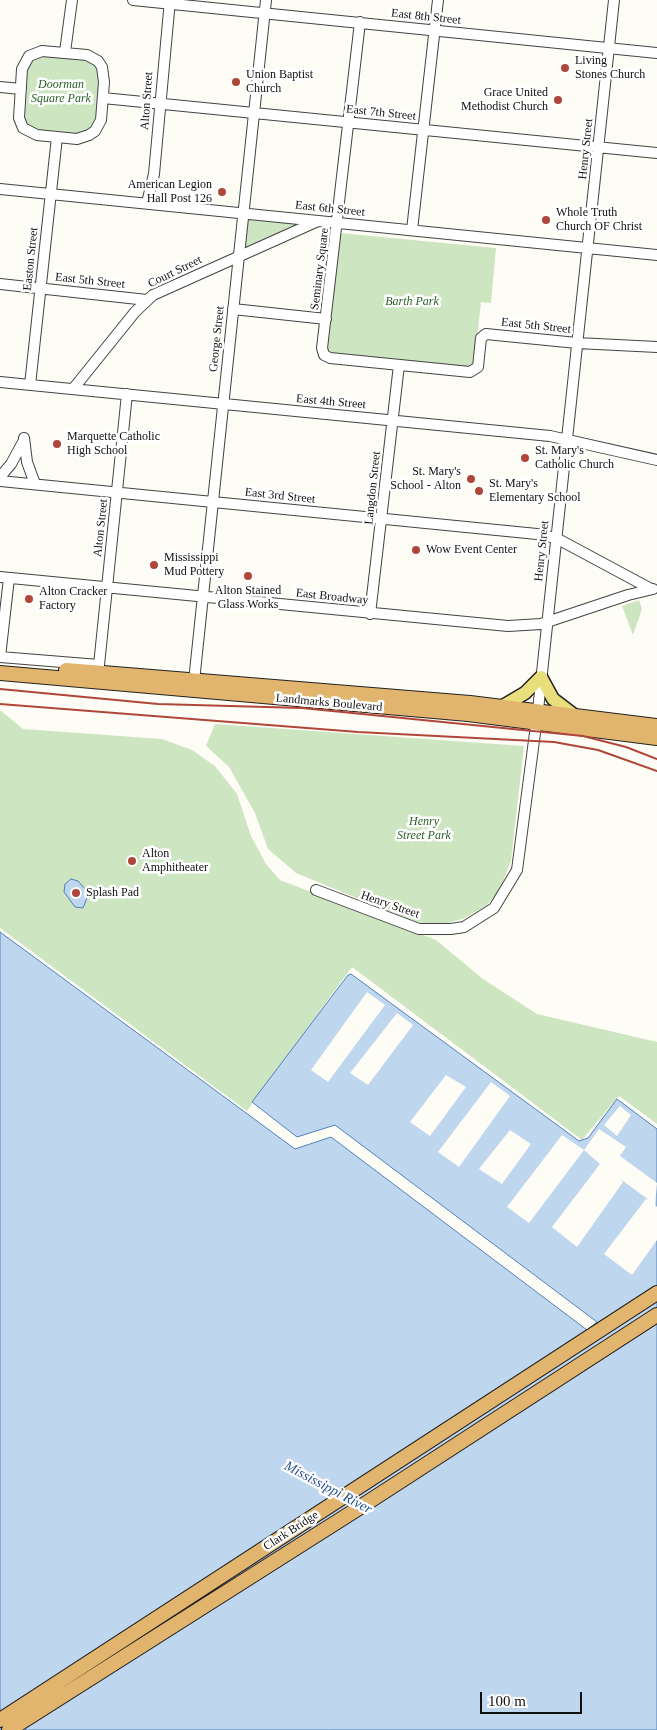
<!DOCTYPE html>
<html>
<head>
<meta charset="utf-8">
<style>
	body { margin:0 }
	#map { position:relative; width:657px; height:1730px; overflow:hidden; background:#fefdf5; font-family:Georgia,serif }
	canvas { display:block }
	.scale { position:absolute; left:480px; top:1692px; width:102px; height:22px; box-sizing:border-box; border:2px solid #101010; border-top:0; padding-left:6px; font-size:15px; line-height:18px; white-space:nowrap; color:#101010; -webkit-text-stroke:4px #fff; paint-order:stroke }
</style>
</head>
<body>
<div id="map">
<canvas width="657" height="1730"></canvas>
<div class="scale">100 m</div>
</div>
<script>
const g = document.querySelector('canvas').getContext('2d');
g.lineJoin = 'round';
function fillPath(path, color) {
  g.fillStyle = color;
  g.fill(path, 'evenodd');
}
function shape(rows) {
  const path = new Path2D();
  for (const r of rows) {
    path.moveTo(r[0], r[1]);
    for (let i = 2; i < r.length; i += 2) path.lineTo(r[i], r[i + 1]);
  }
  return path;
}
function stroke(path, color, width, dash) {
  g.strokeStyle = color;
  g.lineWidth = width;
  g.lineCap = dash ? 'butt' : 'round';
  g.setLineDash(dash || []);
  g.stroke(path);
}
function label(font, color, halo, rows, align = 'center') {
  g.font = font + ' Georgia,serif';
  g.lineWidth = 5;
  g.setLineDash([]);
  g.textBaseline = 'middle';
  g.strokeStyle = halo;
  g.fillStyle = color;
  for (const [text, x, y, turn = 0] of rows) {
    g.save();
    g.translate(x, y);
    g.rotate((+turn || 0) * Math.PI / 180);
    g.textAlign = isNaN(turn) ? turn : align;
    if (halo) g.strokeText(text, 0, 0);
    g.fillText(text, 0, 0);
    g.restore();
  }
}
const green = shape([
	[38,54,88,58,97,64,100,74,95,122,88,131,76,134,35,131,25,123,23,111,28,64],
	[246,216,314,221,241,252],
	[340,233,496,248,491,303,481,302,474,364,471,368,330,354,326,349],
	[639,600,642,609,633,635,622,606],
	[0,710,23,729,162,739,192,750,215,766,237,794,251,836,266,864,280,880,436,940,483,979,537,1014,657,1042,657,1124,619,1096,582,1140,352,967,247,1111,0,928],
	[215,724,524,746,511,861,499,891,487,905,465,918,448,923,424,923,415,922,296,873,268,849,255,813,229,767,206,746]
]);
const water = shape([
	[71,879,78,881,86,890,87,898,83,908,75,907,64,892,65,884,71,879],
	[0,932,295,1149,331,1137,587,1330,597,1322,335,1125,297,1137,252,1102,348,975,351,974,579,1141,588,1138,617,1099,657,1129,657,1730,0,1730,0,932]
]);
const pier = shape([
	[367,992,385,1005,328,1082,311,1070],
	[397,1013,413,1025,368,1085,350,1073],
	[446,1075,466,1087,430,1136,410,1122],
	[491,1082,510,1096,459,1167,438,1152],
	[620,1106,631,1115,617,1136,604,1125],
	[599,1129,626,1147,620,1156,657,1183,655,1205,657,1207,657,1240,632,1275,604,1254,646,1199,649,1200,619,1178,623,1182,577,1247,552,1227,600,1164,584,1150,529,1223,507,1207,562,1135,584,1150],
	[510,1130,531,1144,502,1184,479,1169]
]);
const minor = shape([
	[133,0,657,53],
	[360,22,322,348,324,355,330,358,470,372,478,367,481,338,486,334,577,343,657,347],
	[42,51,87,55,98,61,102,67,104,82,101,120,95,131,89,135,77,139,37,135,23,128,19,118,22,69,29,56,42,51],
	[65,52,72,0],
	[0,87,21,89],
	[103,98,657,153],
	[0,189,657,255],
	[147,203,154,174,170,0],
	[412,230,438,0],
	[0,284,147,300],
	[233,309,326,319],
	[0,382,550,436,657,460],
	[30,385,57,137],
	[73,389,135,312,153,295,318,221],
	[24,438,27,462,35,484],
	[0,477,11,464,23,442],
	[0,481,537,534,556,538,651,589],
	[0,577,508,626,541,624,628,595,653,589],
	[370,614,399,365],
	[0,657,99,665,127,394],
	[0,657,9,578],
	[194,681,266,0],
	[316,890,419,929,451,929,464,927,494,908,517,870,538,710,614,0]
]);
const major = shape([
	[503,706,525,693,541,677,553,699,574,715]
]);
const highway = shape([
	[66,670,470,703,657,726],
	[0,673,468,714,657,738],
	[0,1720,657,1293],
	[9,1730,362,1506,657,1315]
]);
const rail = shape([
	[0,689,158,704,302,708,583,736,626,747,657,759],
	[0,704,358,732,554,742,598,750,657,771]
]);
const markers = [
	[565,68,5,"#b04639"],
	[236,82,5,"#b04639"],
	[558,100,5,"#b04639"],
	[222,192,5,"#b04639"],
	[546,220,5,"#b04639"],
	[57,444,5,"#b04639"],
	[525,458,5,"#b04639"],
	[471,479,5,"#b04639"],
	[479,491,5,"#b04639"],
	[416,550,5,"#b04639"],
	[154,565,5,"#b04639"],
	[248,576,5,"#b04639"],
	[29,599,5,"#b04639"],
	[132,861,5,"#b04639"],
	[76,893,5,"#b04639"]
];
const streetNames = [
	["East 8th Street",426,17,6],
	["Alton Street",147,101,-86],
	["East 7th Street",381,113,6],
	["Henry Street",586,149,-84],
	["East 6th Street",330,209,6],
	["Easton Street",31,259,-84],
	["Seminary Square",320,269,-83],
	["Court Street",175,272,-26],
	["East 5th Street",90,281,6],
	["East 5th Street",536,326,6],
	["George Street",217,339,-84],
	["East 4th Street",331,402,5],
	["Langdon Street",373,488,-84],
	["East 3rd Street",280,496,6],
	["Alton Street",101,528,-84],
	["Henry Street",542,551,-84],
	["East Broadway",332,597,6],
	["Landmarks Boulevard",329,703,5],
	["Henry Street",390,905,19],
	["Clark Bridge",291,1531,-33]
];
const poiNames = [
	["Living",575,61],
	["Stones Church",575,75],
	["Union Baptist",246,75],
	["Church",246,89],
	["Grace United",548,93,"right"],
	["Methodist Church",548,107,"right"],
	["American Legion",212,185,"right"],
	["Hall Post 126",212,199,"right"],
	["Whole Truth",556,213],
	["Church OF Christ",556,227],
	["Marquette Catholic",67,437],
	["High School",67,451],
	["St. Mary's",535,451],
	["Catholic Church",535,465],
	["St. Mary's",461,472,"right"],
	["School - Alton",461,486,"right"],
	["St. Mary's",489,484],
	["Elementary School",489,498],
	["Wow Event Center",426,550],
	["Mississippi",164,558],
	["Mud Pottery",164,572],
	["Alton Stained",248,591,"center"],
	["Glass Works",248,605,"center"],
	["Alton Cracker",39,592],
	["Factory",39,606],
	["Alton",142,854],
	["Amphitheater",142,868],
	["Splash Pad",86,893]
];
const parkNames = [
	["Doorman",61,85],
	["Square Park",61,99],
	["Barth Park",412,302],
	["Henry",424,822],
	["Street Park",424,836]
];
const waterNames = [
	["Mississippi River",328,1488,28]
];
fillPath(green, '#cee5c2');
fillPath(water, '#bfd6ef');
stroke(water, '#5080bd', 1);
fillPath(pier, '#fefdf5');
stroke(minor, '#434343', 12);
stroke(major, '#212121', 15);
stroke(highway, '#212121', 16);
stroke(minor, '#fff', 10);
stroke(major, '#e8de7b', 12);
stroke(highway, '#e2b56e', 14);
stroke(rail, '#b04639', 2);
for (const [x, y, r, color] of markers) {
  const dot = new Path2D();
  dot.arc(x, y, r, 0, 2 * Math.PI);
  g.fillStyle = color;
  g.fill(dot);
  stroke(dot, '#fff', 2);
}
label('12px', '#101010', '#fff', streetNames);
label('12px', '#101010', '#fff', poiNames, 'left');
label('italic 12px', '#2b6128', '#fff', parkNames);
label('italic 14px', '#285494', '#fff', waterNames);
</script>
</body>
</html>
